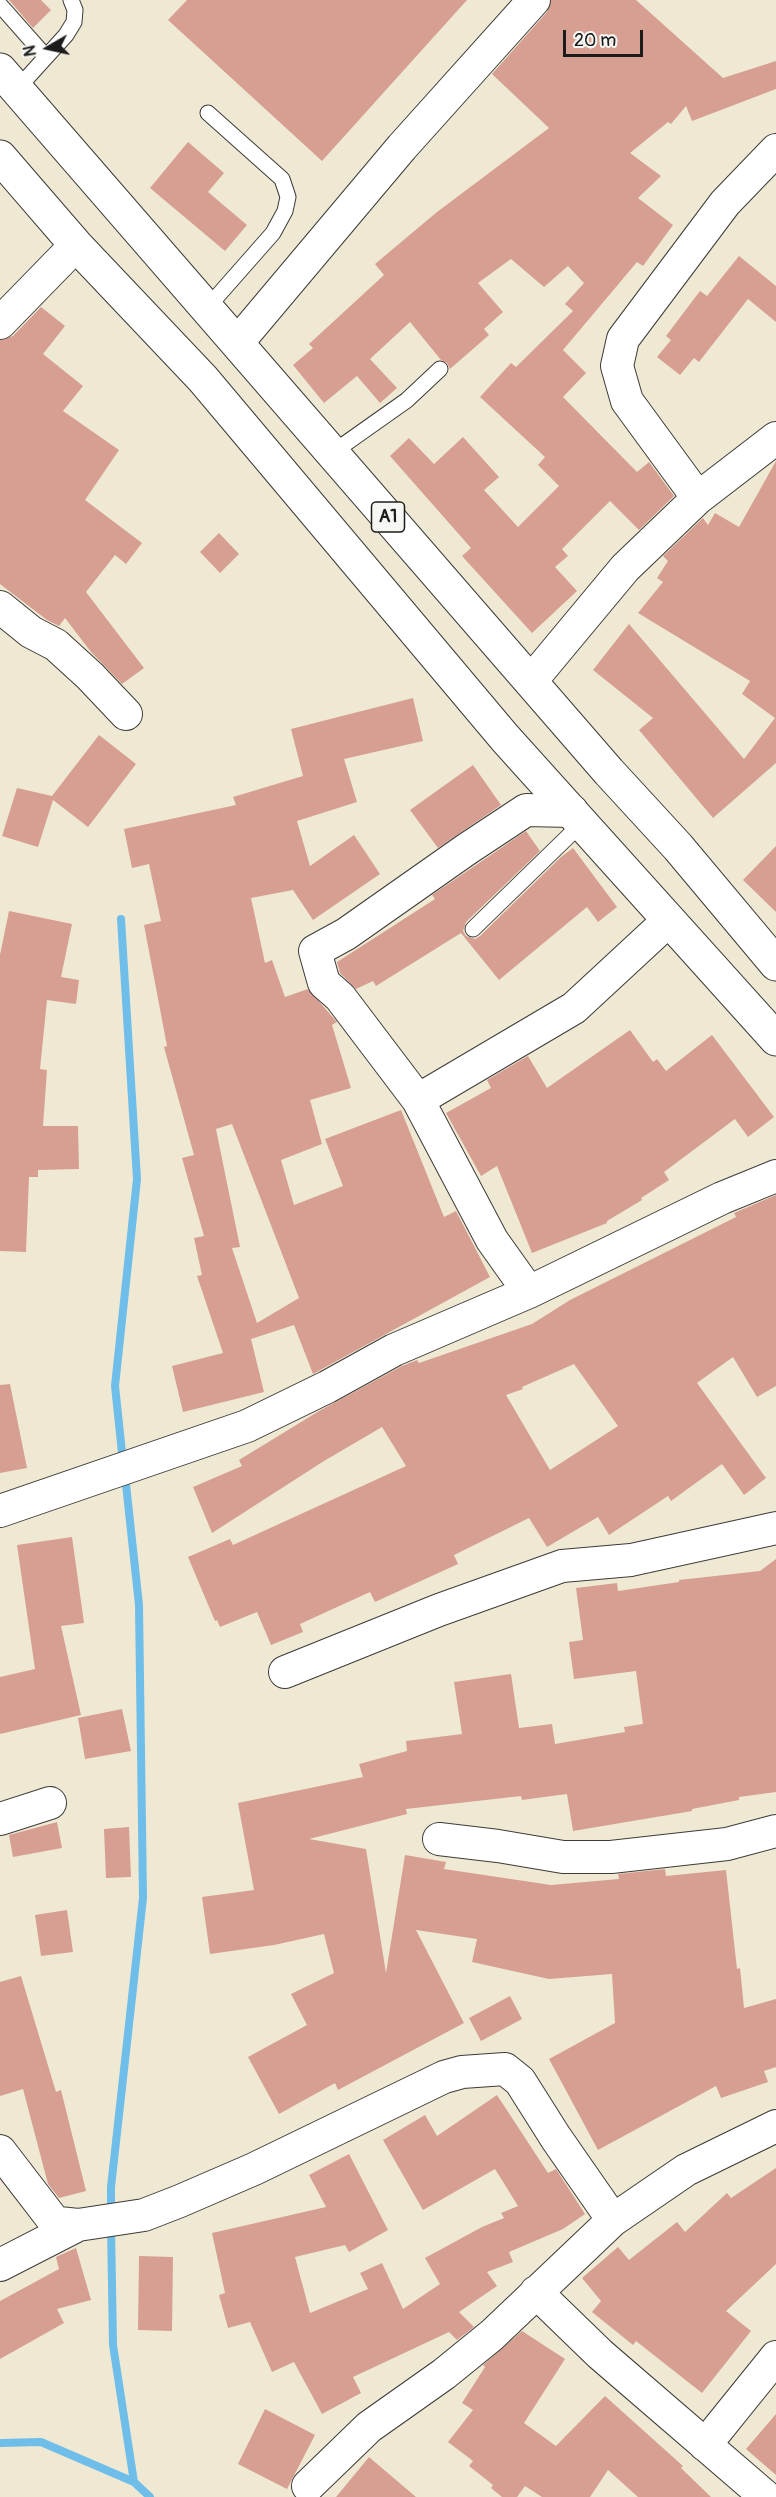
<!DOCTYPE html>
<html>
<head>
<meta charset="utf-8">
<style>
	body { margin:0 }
	#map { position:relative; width:776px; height:2497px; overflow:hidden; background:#efe9d4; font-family:Pangolin,sans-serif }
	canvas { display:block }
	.north { position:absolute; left:18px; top:18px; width:60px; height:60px; -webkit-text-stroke:4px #f6f6f2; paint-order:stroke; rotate:261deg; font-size:16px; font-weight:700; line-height:24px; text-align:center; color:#1c1c1c }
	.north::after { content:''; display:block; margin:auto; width:21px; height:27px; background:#1c1c1c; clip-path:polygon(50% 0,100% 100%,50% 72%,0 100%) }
	.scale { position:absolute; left:563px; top:30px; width:80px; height:27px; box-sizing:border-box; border:3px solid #1c1c1c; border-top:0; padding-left:8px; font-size:18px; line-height:21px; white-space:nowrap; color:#1c1c1c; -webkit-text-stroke:4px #f6f6f2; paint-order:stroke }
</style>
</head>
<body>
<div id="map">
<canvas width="776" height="2497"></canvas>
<div class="north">N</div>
<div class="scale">20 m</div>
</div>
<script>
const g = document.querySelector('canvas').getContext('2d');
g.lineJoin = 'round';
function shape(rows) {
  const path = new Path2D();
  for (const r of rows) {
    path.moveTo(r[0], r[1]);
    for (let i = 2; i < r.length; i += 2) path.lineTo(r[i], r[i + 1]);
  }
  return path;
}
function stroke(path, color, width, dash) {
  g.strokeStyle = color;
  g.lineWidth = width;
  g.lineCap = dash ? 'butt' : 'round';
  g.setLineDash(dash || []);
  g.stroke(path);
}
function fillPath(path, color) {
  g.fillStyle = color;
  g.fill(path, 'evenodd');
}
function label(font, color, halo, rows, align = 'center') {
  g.font = font + ' Pangolin,sans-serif';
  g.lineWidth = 4.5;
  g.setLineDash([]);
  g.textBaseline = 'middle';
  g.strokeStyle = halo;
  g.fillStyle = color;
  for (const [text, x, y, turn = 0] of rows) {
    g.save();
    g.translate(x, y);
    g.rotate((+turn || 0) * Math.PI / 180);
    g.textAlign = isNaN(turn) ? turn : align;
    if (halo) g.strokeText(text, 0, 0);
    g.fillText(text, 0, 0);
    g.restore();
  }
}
const stream = shape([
	[121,919,137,1179,115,1386,123,1462],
	[111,2213,111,2187,143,1898,139,1605,125,1475],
	[111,2226,113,2345,134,2482],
	[0,2443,41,2442,134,2482,150,2497]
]);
const building = shape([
	[9,0,41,0,51,10,33,28],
	[187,0,467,0,322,161,168,20],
	[551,0,636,0,723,78,776,61,776,89,692,121,686,106,671,124,668,122,630,153,661,176,638,198,673,225,643,266,637,262,563,350,586,373,563,397,637,472,649,462,674,496,639,530,610,501,562,549,568,556,555,567,577,591,532,633,462,556,471,548,390,456,409,438,434,464,463,437,499,477,484,490,518,527,559,486,538,465,545,457,480,397,511,363,516,367,573,311,565,304,584,283,568,266,544,287,511,259,478,283,503,312,484,329,489,335,450,369,447,363,441,360,410,322,370,359,397,388,380,403,357,376,324,403,293,365,313,348,309,344,384,275,375,264,437,212,549,128,492,74,547,12],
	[188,142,224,173,208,192,247,225,225,251,150,188],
	[739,256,776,286,776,322,748,299,699,362,694,358,680,375,657,357,671,340,666,336,700,291,707,296],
	[41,307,65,326,43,354,83,386,63,411,119,450,85,500,142,543,126,564,115,555,86,592,144,668,122,684,91,652,65,618,59,626,47,620,0,584,0,340,13,336],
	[776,461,776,763,713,818,639,730,653,718,593,670,629,624,744,759,775,718,742,694,750,681,638,613,663,582,657,578,668,561,663,556,703,518,708,525,715,513,739,527],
	[219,533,239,554,220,573,200,552],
	[413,698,423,741,344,759,357,802,297,821,310,866,354,835,380,874,313,920,293,890,251,898,265,963,272,960,285,997,308,989,337,1022,332,1025,351,1088,310,1100,322,1144,281,1160,294,1205,343,1186,325,1139,401,1110,444,1217,456,1211,490,1277,313,1374,294,1325,251,1339,264,1392,183,1412,172,1366,223,1353,197,1276,202,1275,194,1238,204,1236,182,1158,194,1155,164,1047,167,1046,144,925,161,921,149,864,132,868,124,829,236,805,233,797,303,776,291,729],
	[232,1124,299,1298,257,1323,232,1248,240,1247,216,1129],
	[99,735,136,764,88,827,53,800,38,847,2,836,17,788,52,796],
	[473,765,501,805,438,848,410,810],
	[526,831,540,851,466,922,463,931,466,936,475,939,480,936,561,857,573,848,617,907,598,922,587,907,499,980,461,933,376,986,373,981,356,989,340,973,337,962,435,899,432,895],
	[776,846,776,912,743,880],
	[9,911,72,924,61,977,79,980,76,1004,47,1000,40,1069,47,1070,43,1126,78,1126,79,1169,38,1170,38,1177,29,1177,26,1252,0,1251,0,955],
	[630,1030,653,1062,657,1059,666,1071,712,1035,774,1117,748,1137,735,1119,664,1172,669,1180,641,1198,642,1200,607,1221,607,1223,532,1253,497,1166,481,1176,446,1113,491,1088,487,1080,528,1056,547,1088],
	[776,1195,776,1386,757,1397,733,1357,697,1383,766,1478,744,1495,722,1464,671,1501,668,1496,609,1535,598,1517,547,1547,529,1518,454,1555,458,1564,375,1602,370,1592,300,1624,303,1632,271,1645,257,1612,220,1627,217,1620,215,1621,188,1557,230,1539,233,1545,406,1466,382,1427,324,1461,212,1533,193,1487,242,1466,239,1460,319,1411,402,1366,417,1360,419,1363,532,1324,570,1300,736,1217,734,1213],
	[574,1364,618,1426,550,1470,506,1395,523,1389,522,1387],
	[10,1384,27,1468,0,1473,0,1385],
	[72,1537,84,1623,61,1626,81,1715,0,1734,0,1677,35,1669,17,1545],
	[776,1559,776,1792,739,1797,739,1800,692,1809,692,1811,573,1831,567,1794,522,1800,521,1796,406,1809,407,1814,309,1839,366,1849,386,1973,405,1855,446,1862,444,1869,551,1885,619,1879,618,1874,665,1869,666,1876,726,1870,737,1969,740,1968,744,2008,776,1999,776,2067,764,2071,768,2082,721,2098,716,2086,598,2150,549,2059,615,2023,612,1974,549,1979,472,1962,477,1939,416,1930,464,2023,338,2090,335,2083,279,2114,248,2057,307,2025,291,1994,334,1973,324,1934,274,1945,210,1954,202,1897,254,1890,238,1803,363,1777,359,1764,407,1751,406,1741,462,1734,454,1682,511,1674,519,1728,552,1724,555,1744,625,1732,624,1727,643,1724,636,1671,574,1679,569,1642,583,1640,576,1588,617,1583,618,1591,679,1582,679,1580,760,1571],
	[122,1709,131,1751,85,1759,78,1718],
	[57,1822,62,1848,13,1857,9,1835],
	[129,1827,131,1877,106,1878,104,1829],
	[67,1910,73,1952,41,1956,35,1915],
	[21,1976,56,2092,61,2090,86,2191,59,2198,48,2184,23,2089,0,2096,0,1982],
	[510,1996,522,2019,481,2041,469,2018],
	[497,2095,548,2173,556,2169,585,2214,563,2229,509,2252,513,2262,487,2272,497,2286,459,2312,474,2327,457,2340,449,2332,353,2377,361,2393,322,2414,294,2362,272,2372,250,2322,228,2328,219,2295,225,2293,212,2233,326,2207,309,2175,349,2154,388,2230,349,2252,345,2245,295,2257,310,2313,368,2289,360,2273,382,2263,403,2309,440,2284,425,2258,482,2227,504,2218,501,2213,518,2206,495,2169,423,2210,383,2140,425,2115,437,2136],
	[776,2168,776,2264,726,2311,751,2331,702,2393,636,2341,633,2345,592,2312,601,2301,582,2278,618,2247,629,2260,677,2222,685,2232,727,2193,731,2198],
	[76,2248,91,2300,57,2309,64,2323,0,2359,0,2301,59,2269,56,2257],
	[139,2256,173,2257,172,2331,138,2330],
	[522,2331,565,2359,524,2423,556,2446,605,2396,683,2466,681,2468,711,2497,638,2497,608,2470,590,2497,542,2497,525,2486,517,2497,502,2497,491,2488,493,2485,469,2466,473,2461,448,2442,473,2410,462,2403,485,2367,483,2365],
	[265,2409,315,2435,287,2489,238,2464],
	[776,2414,776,2475,746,2449],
	[369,2457,416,2497,336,2497]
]);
const lane = shape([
	[0,5,46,57],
	[17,89,66,35,74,22,75,10,71,0],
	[207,308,273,233,285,211,288,197,282,179,208,113],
	[332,453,407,400,440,369],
	[473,929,583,822]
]);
const street = shape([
	[0,323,76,245],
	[238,342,402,147,534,0],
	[698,498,627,401,617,366,623,339,725,203,776,150],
	[0,607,31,632,56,645,90,676,126,714],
	[531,681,625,568,698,498,776,438],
	[418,1100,574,1008,669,920],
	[529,1292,492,1240,418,1100,340,997,324,983,315,951,346,934,467,849,526,810,572,811],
	[0,1511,247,1426,327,1387,394,1350,529,1292,722,1198,776,1176],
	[285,1672,439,1610,562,1566,631,1560,776,1528],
	[0,1819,50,1803],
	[439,1839,498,1846,563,1857,611,1857,727,1844,776,1831],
	[0,2151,53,2220,59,2223,78,2225],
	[0,2265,78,2225,144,2215,180,2201,254,2169,444,2077,462,2072,505,2069,520,2081,556,2138,613,2220],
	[536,2292,600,2354,766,2497],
	[705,2445,776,2357],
	[308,2486,369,2427,444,2374,492,2335,613,2220,686,2170,776,2126]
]);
const highway = shape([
	[0,70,609,772,678,847,776,964],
	[0,157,76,245,203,379,505,738,776,1039]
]);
const shields = [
	[388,517,33]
];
const shieldNames = [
	["A1",388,517]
];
stroke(stream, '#6ebee9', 8);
fillPath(building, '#d69f91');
stroke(lane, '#3c3b38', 17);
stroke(street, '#3c3b38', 34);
stroke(highway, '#3c3b38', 35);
stroke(lane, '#fff', 15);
stroke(street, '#fff', 32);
stroke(highway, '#fff', 33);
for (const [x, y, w] of shields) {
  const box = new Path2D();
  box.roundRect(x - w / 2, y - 15, w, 30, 4.5);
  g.fillStyle = '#f6f6f2';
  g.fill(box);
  stroke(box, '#1c1c1c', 1.5);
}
label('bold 18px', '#1c1c1c', null, shieldNames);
</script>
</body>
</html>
